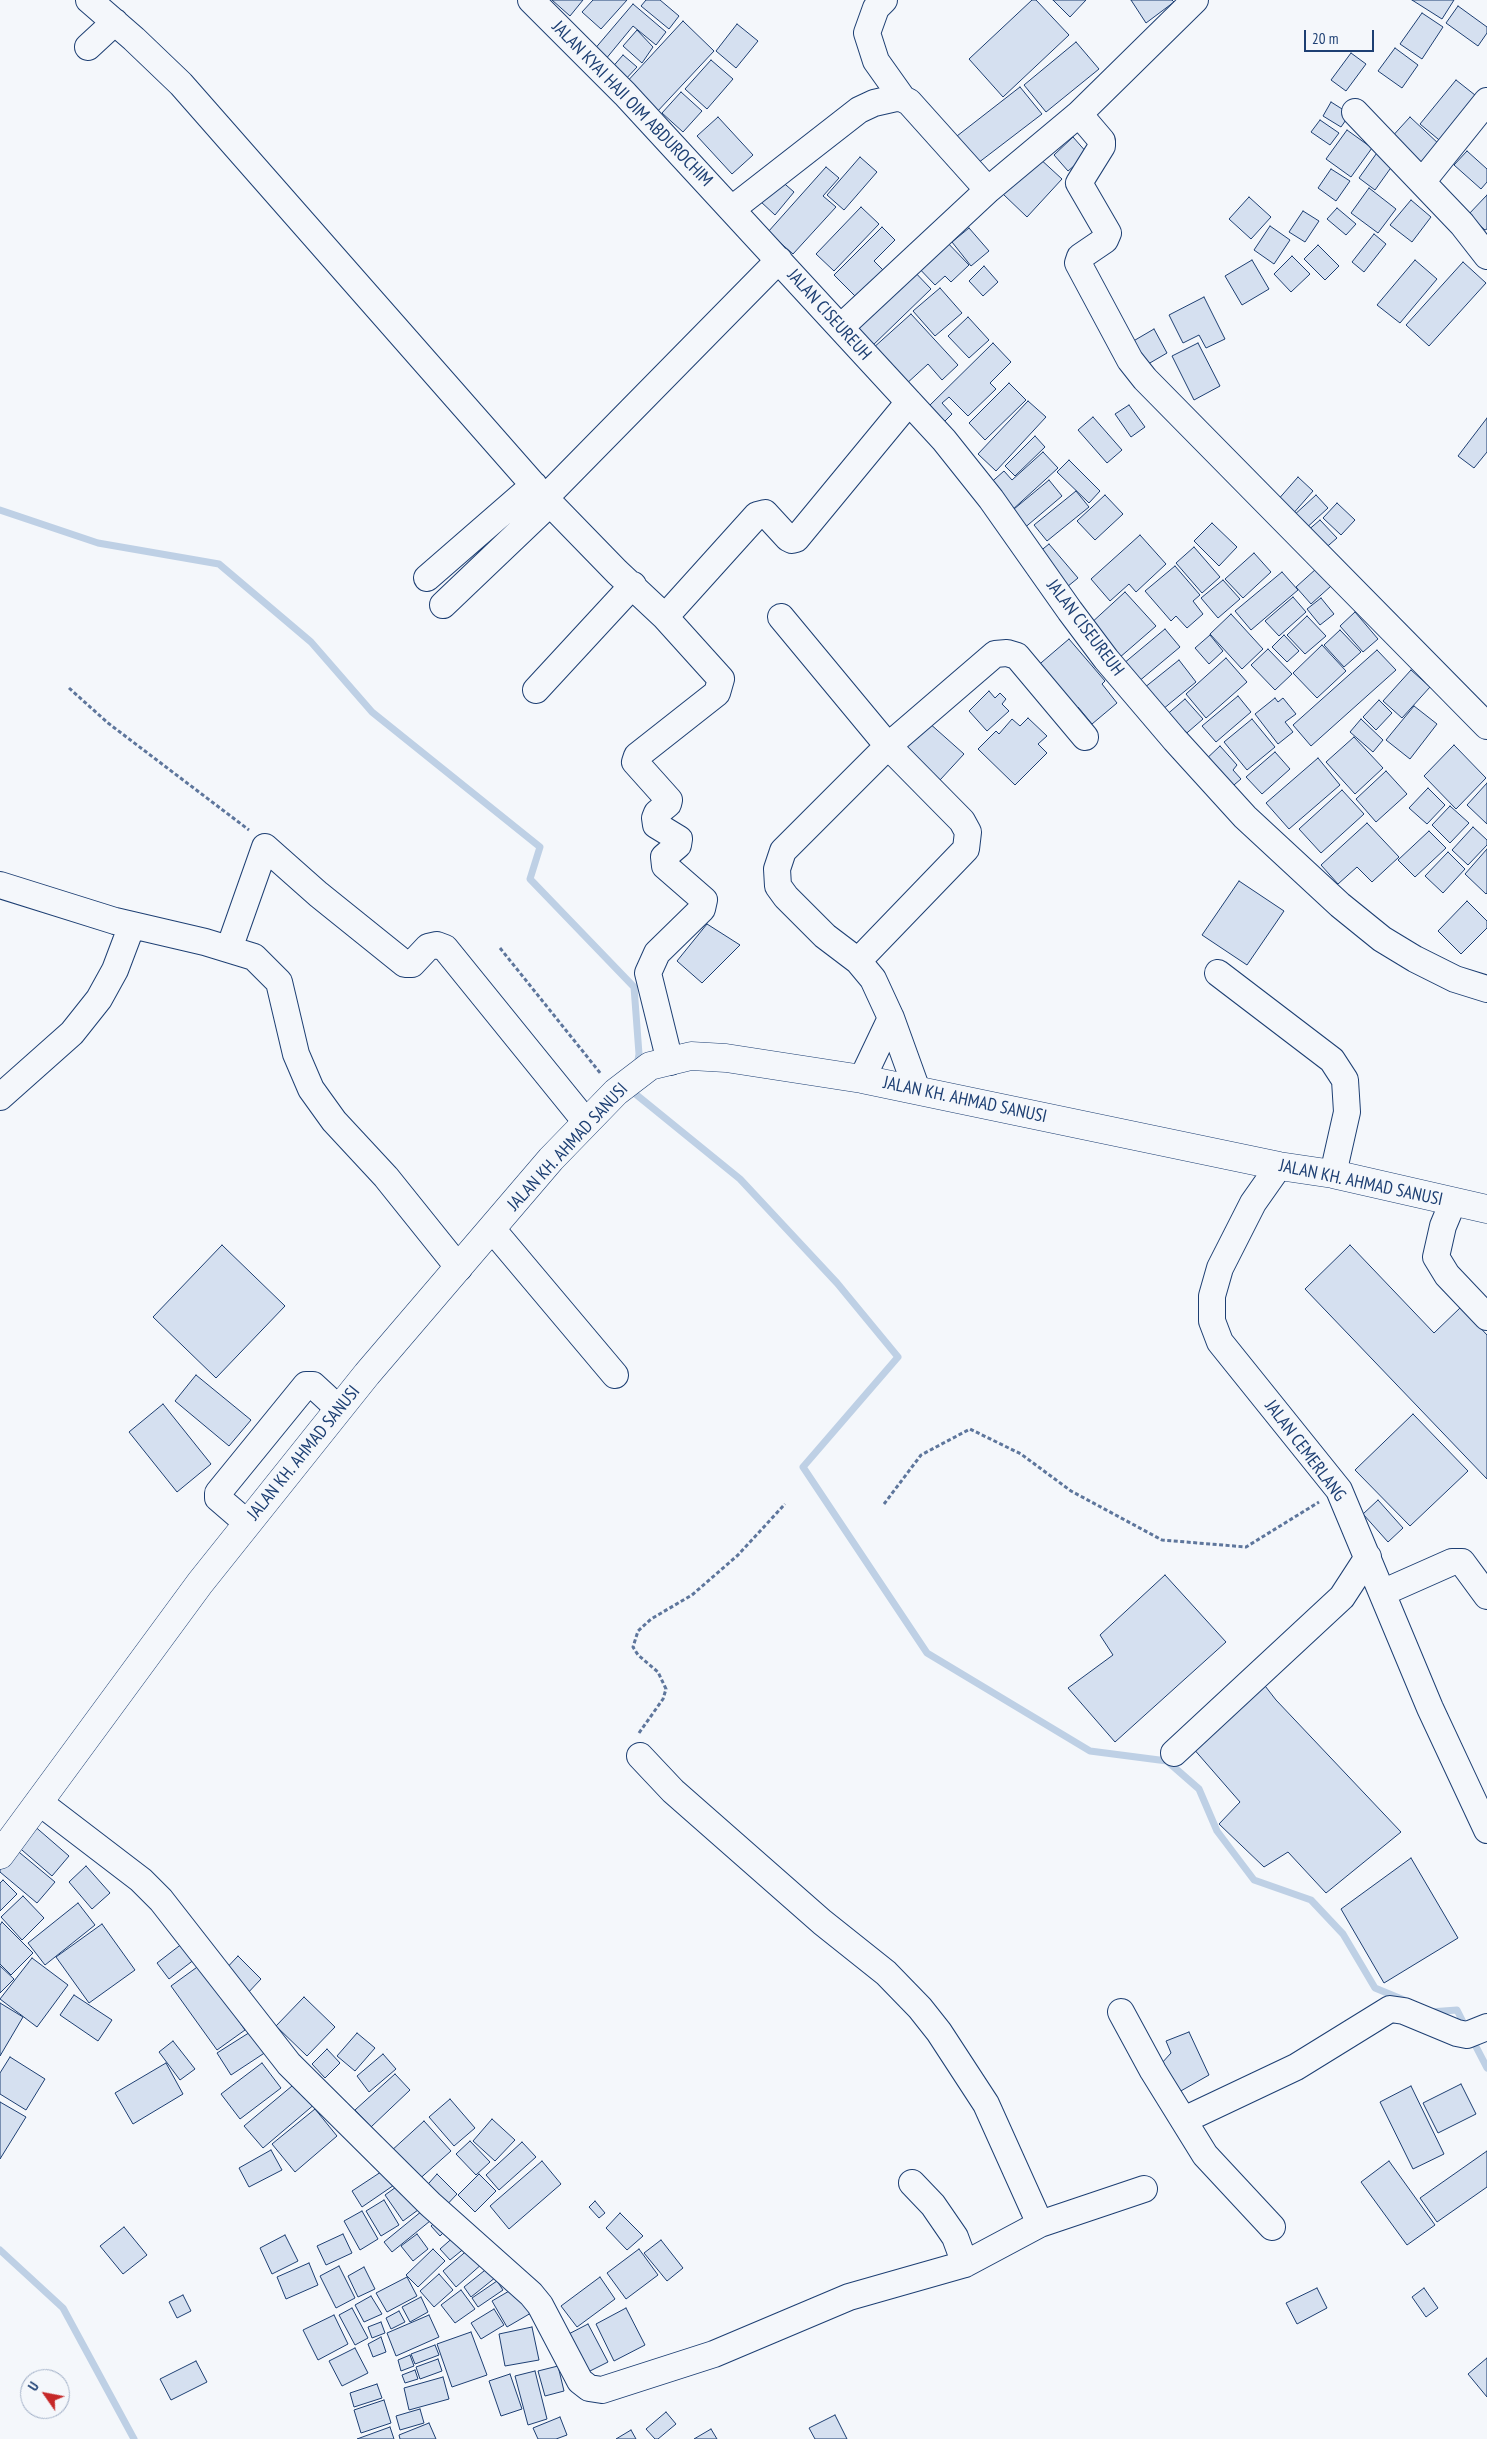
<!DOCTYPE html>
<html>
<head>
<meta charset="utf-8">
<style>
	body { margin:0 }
	#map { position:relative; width:1487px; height:2439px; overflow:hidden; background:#f4f7fb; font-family:"PT Sans Narrow",sans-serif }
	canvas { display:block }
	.north { position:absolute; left:20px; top:2369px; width:50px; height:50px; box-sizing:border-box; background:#f4f7fb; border:1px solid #9eadc5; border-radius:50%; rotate:303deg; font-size:14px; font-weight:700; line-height:20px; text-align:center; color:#1d3f73 }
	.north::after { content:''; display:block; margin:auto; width:18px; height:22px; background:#c62828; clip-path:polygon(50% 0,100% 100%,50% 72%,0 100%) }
	.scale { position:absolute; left:1304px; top:30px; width:70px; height:22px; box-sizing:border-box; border:2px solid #1d3f73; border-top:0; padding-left:6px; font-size:15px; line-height:18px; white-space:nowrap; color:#1d3f73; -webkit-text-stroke:4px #f4f7fb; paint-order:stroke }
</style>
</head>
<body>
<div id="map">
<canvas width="1487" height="2439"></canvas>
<div class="north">U</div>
<div class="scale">20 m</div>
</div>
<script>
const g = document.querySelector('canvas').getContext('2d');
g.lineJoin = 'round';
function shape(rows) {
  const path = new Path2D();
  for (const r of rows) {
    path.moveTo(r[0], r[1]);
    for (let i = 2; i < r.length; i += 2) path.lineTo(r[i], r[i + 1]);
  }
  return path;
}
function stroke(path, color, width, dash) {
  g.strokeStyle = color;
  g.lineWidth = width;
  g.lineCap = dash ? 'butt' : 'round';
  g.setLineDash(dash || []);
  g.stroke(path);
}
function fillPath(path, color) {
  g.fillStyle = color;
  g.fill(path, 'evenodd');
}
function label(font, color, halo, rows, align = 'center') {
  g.font = font + ' "PT Sans Narrow",sans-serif';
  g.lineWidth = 4;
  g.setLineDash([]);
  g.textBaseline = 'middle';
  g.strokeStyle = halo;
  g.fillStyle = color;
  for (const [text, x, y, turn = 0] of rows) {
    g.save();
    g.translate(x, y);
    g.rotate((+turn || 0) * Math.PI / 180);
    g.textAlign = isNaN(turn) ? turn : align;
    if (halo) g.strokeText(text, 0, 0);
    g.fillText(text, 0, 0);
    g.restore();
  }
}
const stream = shape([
	[0,510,98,543,219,564,311,642,372,712,540,847,530,879,634,987,639,1054,637,1066],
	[634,1086,633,1092,740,1179,837,1283,898,1357,803,1467,927,1653,1090,1751,1167,1761,1199,1789,1217,1831,1254,1880,1311,1900,1343,1934,1375,1988,1404,2000],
	[1430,2012,1457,2010,1466,2028],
	[1471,2037,1487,2068],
	[0,2250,63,2308,134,2439]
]);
const building = shape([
	[552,0,583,0,570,16,552,0],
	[593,0,627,0,601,29,582,12,593,0],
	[646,0,660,0,679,16,669,29,641,6,646,0],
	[1032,0,1036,0,1069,35,1003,97,969,59,1032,0],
	[1053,0,1086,0,1070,17,1053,0],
	[1131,0,1172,0,1174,2,1146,23,1131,0],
	[1412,0,1454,0,1442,19,1412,0],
	[633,4,666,32,656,45,633,26,605,60,593,51,633,4],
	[1458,6,1487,27,1487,33,1478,46,1446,23,1458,6],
	[1422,13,1443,27,1422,59,1400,44,1422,13],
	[683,21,714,51,655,114,624,85,683,21],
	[737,24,758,41,736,68,716,51,737,24],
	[637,30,653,47,642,63,623,46,637,30],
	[1076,42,1099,69,1046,112,1024,85,1076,42],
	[1395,48,1418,65,1402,88,1378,71,1395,48],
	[1351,53,1366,64,1346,91,1331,80,1351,53],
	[623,55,637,67,624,81,610,70,623,55],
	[711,60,733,79,707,109,685,89,711,60],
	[1456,80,1480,99,1444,144,1420,124,1456,80],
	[1020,87,1042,114,978,163,957,136,1020,87],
	[681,92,702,111,683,132,662,113,681,92],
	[1331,102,1350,114,1341,127,1323,116,1331,102],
	[718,117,753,155,732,174,697,136,718,117],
	[1410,117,1440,145,1418,168,1389,140,1410,117],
	[1320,120,1339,133,1330,145,1311,132,1320,120],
	[1347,130,1372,148,1351,177,1326,159,1347,130],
	[1073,137,1088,154,1068,171,1054,155,1073,137],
	[1379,150,1395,162,1375,190,1359,178,1379,150],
	[1467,151,1487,169,1487,182,1481,189,1454,165,1467,151],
	[860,157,877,172,844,210,827,195,860,157],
	[1038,157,1062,179,1027,217,1003,194,1038,157],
	[826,167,839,178,823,196,836,207,793,254,768,232,826,167],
	[1331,169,1350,181,1336,201,1318,188,1331,169],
	[779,179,794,192,775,215,760,201,779,179],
	[1369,188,1396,209,1378,233,1351,213,1369,188],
	[1487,195,1487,229,1485,230,1468,215,1487,195],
	[1249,197,1271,217,1251,239,1229,219,1249,197],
	[1411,200,1431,217,1412,242,1390,225,1411,200],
	[861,207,879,224,834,271,816,254,861,207],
	[1337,208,1356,224,1346,235,1327,219,1337,208],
	[1303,211,1319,221,1305,242,1289,232,1303,211],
	[1270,226,1290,240,1274,264,1254,250,1270,226],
	[882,227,895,240,874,261,890,277,863,304,834,275,882,227],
	[969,228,989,251,971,266,952,242,969,228],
	[1374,234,1386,244,1364,272,1352,262,1374,234],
	[941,236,969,265,951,282,945,276,935,285,914,263,941,236],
	[1318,245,1339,266,1325,280,1304,259,1318,245],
	[1292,256,1310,274,1291,292,1274,274,1292,256],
	[1252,260,1269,289,1242,305,1225,276,1252,260],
	[1415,260,1437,279,1400,323,1377,305,1415,260],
	[1463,262,1486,283,1429,346,1406,325,1463,262],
	[984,266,998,282,983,296,969,281,984,266],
	[910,267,931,289,870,348,849,326,910,267],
	[940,288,962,313,935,336,913,311,940,288],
	[1204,297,1225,339,1206,348,1199,335,1183,343,1169,315,1204,297],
	[911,314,958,365,942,380,928,364,905,385,872,349,911,314],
	[968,317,989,340,969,358,948,336,968,317],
	[1154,329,1167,353,1143,367,1130,343,1154,329],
	[993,343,1011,362,990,383,996,389,968,416,949,397,942,403,952,414,943,423,928,407,993,343],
	[1198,343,1220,386,1194,400,1172,356,1198,343],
	[1009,383,1026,400,985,440,969,423,1009,383],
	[1028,401,1046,417,996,471,978,454,1028,401],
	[1129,405,1145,427,1131,437,1115,414,1129,405],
	[1093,417,1122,450,1107,463,1078,430,1093,417],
	[1487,418,1487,452,1474,468,1458,456,1487,418],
	[1035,436,1045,447,1015,476,1005,466,1035,436],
	[1043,452,1058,468,1010,512,987,486,1004,471,1012,480,1043,452],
	[1069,460,1100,491,1089,503,1057,472,1069,460],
	[1298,477,1313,491,1291,516,1276,502,1298,477],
	[1049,480,1062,496,1022,530,1008,514,1049,480],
	[1076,491,1089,507,1047,541,1034,525,1076,491],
	[1105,495,1123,514,1095,540,1077,521,1105,495],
	[1316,495,1328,508,1303,531,1292,517,1316,495],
	[1337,503,1355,520,1341,535,1323,518,1337,503],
	[1320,520,1337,538,1322,551,1306,532,1320,520],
	[1212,523,1237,547,1219,566,1194,541,1212,523],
	[1140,535,1166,564,1136,592,1129,584,1110,601,1091,579,1140,535],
	[1049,544,1078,578,1062,591,1033,557,1049,544],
	[1194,547,1220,577,1202,593,1176,563,1194,547],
	[1254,553,1271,572,1243,598,1225,579,1254,553],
	[1175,566,1200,595,1193,601,1203,614,1187,628,1176,616,1171,621,1145,591,1175,566],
	[1316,569,1331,586,1311,604,1296,587,1316,569],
	[1282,572,1298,590,1251,630,1235,611,1282,572],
	[1223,580,1240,599,1218,618,1201,598,1223,580],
	[1125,592,1156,626,1119,658,1089,625,1125,592],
	[1293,597,1306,612,1279,636,1265,621,1293,597],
	[1321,598,1334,614,1320,625,1307,609,1321,598],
	[1355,612,1378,639,1363,652,1340,626,1355,612],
	[1231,614,1263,649,1242,669,1210,634,1231,614],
	[1307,616,1326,636,1305,654,1287,635,1307,616],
	[1165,629,1180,647,1138,682,1123,664,1165,629],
	[1340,630,1361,652,1344,667,1324,645,1340,630],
	[1210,635,1223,651,1209,664,1195,648,1210,635],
	[1284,635,1299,651,1287,662,1272,647,1284,635],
	[1069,639,1105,681,1102,684,1117,703,1092,724,1078,707,1073,712,1035,668,1069,639],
	[1322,645,1346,671,1317,698,1293,673,1322,645],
	[1268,649,1292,674,1275,690,1251,665,1268,649],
	[1377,650,1396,670,1311,746,1293,725,1377,650],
	[1226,658,1247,682,1206,718,1186,694,1226,658],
	[1179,660,1196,682,1157,714,1139,692,1179,660],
	[1411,670,1430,687,1402,718,1383,701,1411,670],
	[989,691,995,698,1000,693,1006,699,1002,704,1009,711,987,731,969,711,989,691],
	[1238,696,1251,712,1216,742,1202,726,1238,696],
	[1275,698,1278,702,1283,698,1296,714,1285,722,1293,732,1278,744,1255,714,1275,698],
	[1185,699,1203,719,1181,738,1164,717,1185,699],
	[1379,700,1392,713,1376,730,1363,717,1379,700],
	[1414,706,1437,724,1410,759,1386,740,1414,706],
	[1028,718,1047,736,1038,744,1047,753,1015,785,978,749,996,731,999,734,1012,719,1020,726,1028,718],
	[1252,719,1275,747,1247,770,1224,742,1252,719],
	[1361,719,1383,740,1373,752,1350,732,1361,719],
	[928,722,964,754,940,780,905,748,928,722],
	[1354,737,1383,768,1355,794,1326,762,1354,737],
	[1454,745,1486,778,1456,809,1424,776,1454,745],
	[1220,746,1237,765,1233,770,1241,779,1228,790,1203,762,1220,746],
	[1275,752,1290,769,1262,794,1246,777,1275,752],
	[1318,758,1340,785,1289,829,1266,803,1318,758],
	[1386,771,1407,794,1376,822,1356,799,1386,771],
	[1487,783,1487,824,1467,805,1487,783],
	[1428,788,1445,805,1427,824,1409,808,1428,788],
	[1342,790,1364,814,1321,853,1299,829,1342,790],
	[1450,806,1469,823,1450,843,1432,825,1450,806],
	[1367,823,1399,857,1372,882,1357,867,1338,884,1321,865,1367,823],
	[1473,827,1487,840,1487,845,1468,865,1452,850,1473,827],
	[1429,831,1446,848,1415,877,1398,860,1429,831],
	[1487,849,1487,893,1486,894,1465,874,1487,849],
	[1448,852,1465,869,1443,893,1425,876,1448,852],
	[1239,881,1284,911,1247,965,1202,935,1239,881],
	[1467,901,1487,921,1487,928,1461,954,1438,931,1467,901],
	[707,924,740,945,702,983,677,961,707,924],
	[222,1245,285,1306,216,1378,153,1317,222,1245],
	[1350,1245,1434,1333,1461,1307,1487,1335,1487,1479,1305,1289,1350,1245],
	[196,1375,251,1420,229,1446,175,1401,196,1375],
	[163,1404,211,1464,177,1492,129,1432,163,1404],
	[1413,1414,1468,1471,1410,1526,1355,1470,1413,1414],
	[1378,1500,1403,1528,1388,1542,1363,1514,1378,1500],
	[1165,1575,1226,1642,1115,1742,1068,1688,1113,1655,1100,1635,1165,1575],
	[1262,1682,1276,1700,1401,1832,1326,1893,1288,1852,1264,1867,1219,1824,1240,1802,1192,1747,1262,1682],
	[32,1824,69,1856,52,1876,15,1844,32,1824],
	[14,1848,55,1882,37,1903,0,1872,0,1865,14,1848],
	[1411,1858,1458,1938,1384,1983,1341,1909,1411,1858],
	[86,1866,110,1893,92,1909,69,1882,86,1866],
	[3,1880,17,1894,0,1911,0,1883,3,1880],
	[23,1896,44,1918,22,1940,1,1917,23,1896],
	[78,1903,95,1925,45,1965,28,1943,78,1903],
	[2,1922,33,1953,11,1975,0,1964,0,1925,2,1922],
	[102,1924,135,1970,89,2003,56,1957,102,1924],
	[183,1943,195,1959,169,1979,157,1963,183,1943],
	[238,1956,261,1979,245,1996,221,1974,238,1956],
	[32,1958,68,1985,37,2027,0,1999,32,1958],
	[200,1965,245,2030,217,2050,171,1986,200,1965],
	[0,1966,14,1979,0,1993,0,1966],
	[74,1995,112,2020,98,2041,60,2015,74,1995],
	[304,1997,335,2027,307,2056,276,2026,304,1997],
	[0,2003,23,2017,0,2056,0,2003],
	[255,2029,269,2050,231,2075,217,2053,255,2029],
	[1189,2032,1209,2075,1179,2092,1161,2064,1171,2053,1166,2041,1189,2032],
	[357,2033,375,2048,355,2071,337,2056,357,2033],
	[173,2041,195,2069,180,2080,159,2052,173,2041],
	[327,2049,340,2063,325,2078,312,2064,327,2049],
	[383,2054,396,2069,369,2092,357,2076,383,2054],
	[10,2057,45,2079,26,2110,0,2094,0,2073,10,2057],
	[166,2063,183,2094,133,2124,115,2093,166,2063],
	[262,2063,281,2088,240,2119,221,2094,262,2063],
	[395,2074,410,2090,371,2127,355,2110,395,2074],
	[298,2081,316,2103,263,2148,244,2126,298,2081],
	[1461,2084,1476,2114,1438,2133,1423,2103,1461,2084],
	[1411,2086,1444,2154,1413,2169,1380,2102,1411,2086],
	[450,2099,475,2128,454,2146,429,2117,450,2099],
	[0,2102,26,2117,0,2159,0,2102],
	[315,2109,337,2136,295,2172,272,2144,315,2109],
	[492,2119,515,2140,495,2161,473,2141,492,2119],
	[424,2121,451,2151,416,2182,390,2152,424,2121],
	[470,2141,490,2162,476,2175,456,2154,470,2141],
	[522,2142,536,2157,499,2190,486,2175,522,2142],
	[271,2150,282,2170,249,2187,239,2168,271,2150],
	[1487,2151,1487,2187,1437,2222,1420,2198,1487,2151],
	[542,2161,561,2184,509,2229,490,2206,542,2161],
	[1389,2161,1435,2225,1407,2245,1361,2182,1389,2161],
	[387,2168,397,2183,362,2207,352,2191,387,2168],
	[437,2174,457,2194,442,2210,422,2191,437,2174],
	[479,2174,496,2191,475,2212,458,2195,479,2174],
	[403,2182,422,2207,403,2221,385,2195,403,2182],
	[384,2200,399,2225,381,2236,366,2211,384,2200],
	[595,2201,605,2213,599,2218,589,2207,595,2201],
	[362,2211,378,2239,360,2250,344,2221,362,2211],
	[422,2211,430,2221,392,2252,384,2242,422,2211],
	[620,2213,643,2236,627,2250,606,2228,620,2213],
	[442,2216,450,2226,440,2236,431,2226,442,2216],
	[124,2227,147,2255,123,2274,100,2246,124,2227],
	[343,2234,352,2253,326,2265,317,2246,343,2234],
	[417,2234,428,2249,413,2261,401,2246,417,2234],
	[285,2235,298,2261,272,2274,260,2248,285,2235],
	[456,2235,466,2247,450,2260,440,2249,456,2235],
	[661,2240,683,2268,667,2281,644,2253,661,2240],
	[470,2248,483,2263,456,2287,443,2271,470,2248],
	[433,2249,445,2261,418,2287,406,2275,433,2249],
	[639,2249,658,2275,626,2299,607,2273,639,2249],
	[309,2263,318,2285,286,2299,277,2277,309,2263],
	[339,2266,355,2298,336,2308,320,2276,339,2266],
	[364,2267,375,2289,358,2297,348,2276,364,2267],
	[489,2267,496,2277,471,2297,464,2287,489,2267],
	[439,2274,453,2290,434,2307,420,2291,439,2274],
	[407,2277,417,2296,387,2312,376,2293,407,2277],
	[600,2277,615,2299,577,2327,561,2306,600,2277],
	[497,2281,503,2290,478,2307,472,2298,497,2281],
	[516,2287,531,2313,507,2327,492,2301,516,2287],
	[1317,2288,1327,2308,1297,2324,1286,2303,1317,2288],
	[1424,2288,1438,2308,1426,2317,1412,2297,1424,2288],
	[461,2290,475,2309,455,2323,441,2305,461,2290],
	[183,2295,191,2311,177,2318,169,2302,183,2295],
	[371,2296,382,2314,364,2322,355,2305,371,2296],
	[421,2297,428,2312,410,2322,402,2307,421,2297],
	[352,2308,368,2338,355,2345,339,2315,352,2308],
	[626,2308,645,2345,614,2361,596,2324,626,2308],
	[494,2309,504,2325,481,2339,471,2323,494,2309],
	[399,2311,405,2322,391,2329,386,2318,399,2311],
	[334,2315,348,2344,318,2360,303,2330,334,2315],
	[429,2315,439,2337,396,2356,387,2333,429,2315],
	[381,2322,385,2333,372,2338,368,2327,381,2322],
	[588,2324,608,2362,580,2376,561,2338,588,2324],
	[532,2327,539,2360,505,2366,499,2334,532,2327],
	[471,2332,487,2375,452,2387,437,2344,471,2332],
	[381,2337,386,2352,373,2357,368,2344,381,2337],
	[435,2345,439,2355,415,2364,411,2354,435,2345],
	[355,2348,368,2373,342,2386,329,2361,355,2348],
	[410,2355,414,2366,401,2371,398,2360,410,2355],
	[1487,2358,1487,2397,1468,2374,1487,2358],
	[438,2359,442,2371,420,2379,416,2367,438,2359],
	[196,2361,207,2382,171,2400,160,2379,196,2361],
	[558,2366,564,2391,545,2396,538,2371,558,2366],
	[415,2370,418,2379,405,2383,402,2375,415,2370],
	[535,2371,547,2419,528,2425,515,2376,535,2371],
	[510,2374,522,2409,501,2416,489,2381,510,2374],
	[443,2377,449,2399,409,2410,404,2388,443,2377],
	[377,2384,382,2398,354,2407,350,2393,377,2384],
	[384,2400,391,2423,361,2433,354,2410,384,2400],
	[420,2409,424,2423,400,2430,396,2416,420,2409],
	[666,2412,676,2424,658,2439,655,2439,646,2429,666,2412],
	[835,2415,847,2439,815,2439,809,2428,835,2415],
	[560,2417,567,2435,556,2439,538,2439,533,2428,560,2417],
	[429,2423,436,2439,400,2439,399,2435,429,2423],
	[390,2427,394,2439,357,2439,390,2427],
	[711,2429,717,2439,694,2439,711,2429],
	[631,2430,636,2439,616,2439,631,2430]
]);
const path = shape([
	[69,688,108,723,249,830],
	[500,948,601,1074],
	[884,1504,921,1455,970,1429,1021,1454,1071,1491,1162,1540,1246,1547,1319,1502],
	[639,1733,663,1699,666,1689,658,1672,638,1655,633,1647,638,1631,651,1619,692,1595,738,1555,785,1504]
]);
const minor = shape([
	[89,0,134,39,181,84,545,498,617,572,665,617,721,679,717,693,637,756,635,762,669,800,668,804,657,813,655,818,656,825,679,839,678,845,664,857,665,866,704,900,702,909,657,953,648,973,670,1062],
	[531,0,625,94,944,440,991,499,1070,611,1106,659,1175,740,1245,817,1340,905,1382,939,1415,959,1455,979,1487,989],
	[884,0,876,8,867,33,876,61,903,99],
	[88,47,115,22],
	[1355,112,1462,224,1487,256],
	[1079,114,1102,141,1102,146,1079,183,1108,233,1105,240,1080,257,1078,263,1130,360,1145,379,1487,726],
	[1422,182,1487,101],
	[732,209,859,110,874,103,896,98,903,99,909,102,988,190,1079,114,1195,0],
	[841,327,988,190],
	[545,498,779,260],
	[427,578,534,485],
	[443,605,550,503],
	[665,617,757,515,765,513,788,538,792,540,796,539,909,402],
	[781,617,888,746,962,821,968,832,966,849,858,961],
	[536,690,633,585],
	[0,885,115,921,205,942,254,957,279,982,296,1054,311,1089,334,1121,386,1177,459,1268],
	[229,949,265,847,318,894,405,964,412,964,428,947,437,945,445,948,586,1122],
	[1218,973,1332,1060,1345,1080,1347,1112,1333,1174],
	[862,1079,891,1018],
	[917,1090,891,1018,873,979,858,961,825,936,786,897,778,886,777,869,783,851,888,746,995,654,1007,653,1017,656,1085,737],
	[0,1097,72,1033,99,999,115,970,132,925],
	[1279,1166,1253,1203,1220,1268,1212,1296,1212,1321,1220,1342,1339,1490,1430,1708,1487,1830],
	[1453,1202,1443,1226,1436,1257,1447,1275,1487,1317],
	[492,1229,615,1375],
	[247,1523,218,1498,218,1493,306,1385,313,1385,339,1409],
	[1382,1593,1452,1562,1462,1562,1487,1596],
	[1174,1753,1342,1597,1368,1557],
	[39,1802,141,1880,161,1900,289,2064,430,2204,531,2294,540,2305,580,2381,589,2388,602,2390,714,2354,849,2297,965,2264,1040,2224,986,2104,939,2032,920,2008,886,1973,822,1922,673,1791,640,1756],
	[1121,2012,1153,2071,1205,2155,1272,2227],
	[1184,2120,1296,2067,1390,2009,1404,2011,1457,2033,1467,2035,1487,2027],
	[912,2183,933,2205,955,2237,965,2264],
	[1040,2224,1144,2189]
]);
const highway = shape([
	[0,1855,200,1583,367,1374,551,1159,616,1092,650,1066,691,1056,726,1058,862,1079,1279,1166,1333,1174,1487,1209]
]);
const streetNames = [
	["JALAN KYAI HAJI OIM ABDUROCHIM",632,104,46],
	["JALAN CISEUREUH",829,315,48],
	["JALAN CISEUREUH",1085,628,53],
	["JALAN KH. AHMAD SANUSI",965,1100,12],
	["JALAN KH. AHMAD SANUSI",568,1147,-47],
	["JALAN KH. AHMAD SANUSI",1361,1183,12],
	["JALAN CEMERLANG",1305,1451,53],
	["JALAN KH. AHMAD SANUSI",304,1453,-51]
];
stroke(stream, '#bed0e5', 7);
fillPath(building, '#d5e0f0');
stroke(building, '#1d3f73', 1);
stroke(minor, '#1d3f73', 28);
stroke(highway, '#1d3f73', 29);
stroke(path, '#5e769c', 3, [4, 2.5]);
stroke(minor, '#f4f7fb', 26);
stroke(highway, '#f4f7fb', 28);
label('18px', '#1d3f73', '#f4f7fb', streetNames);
</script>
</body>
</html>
